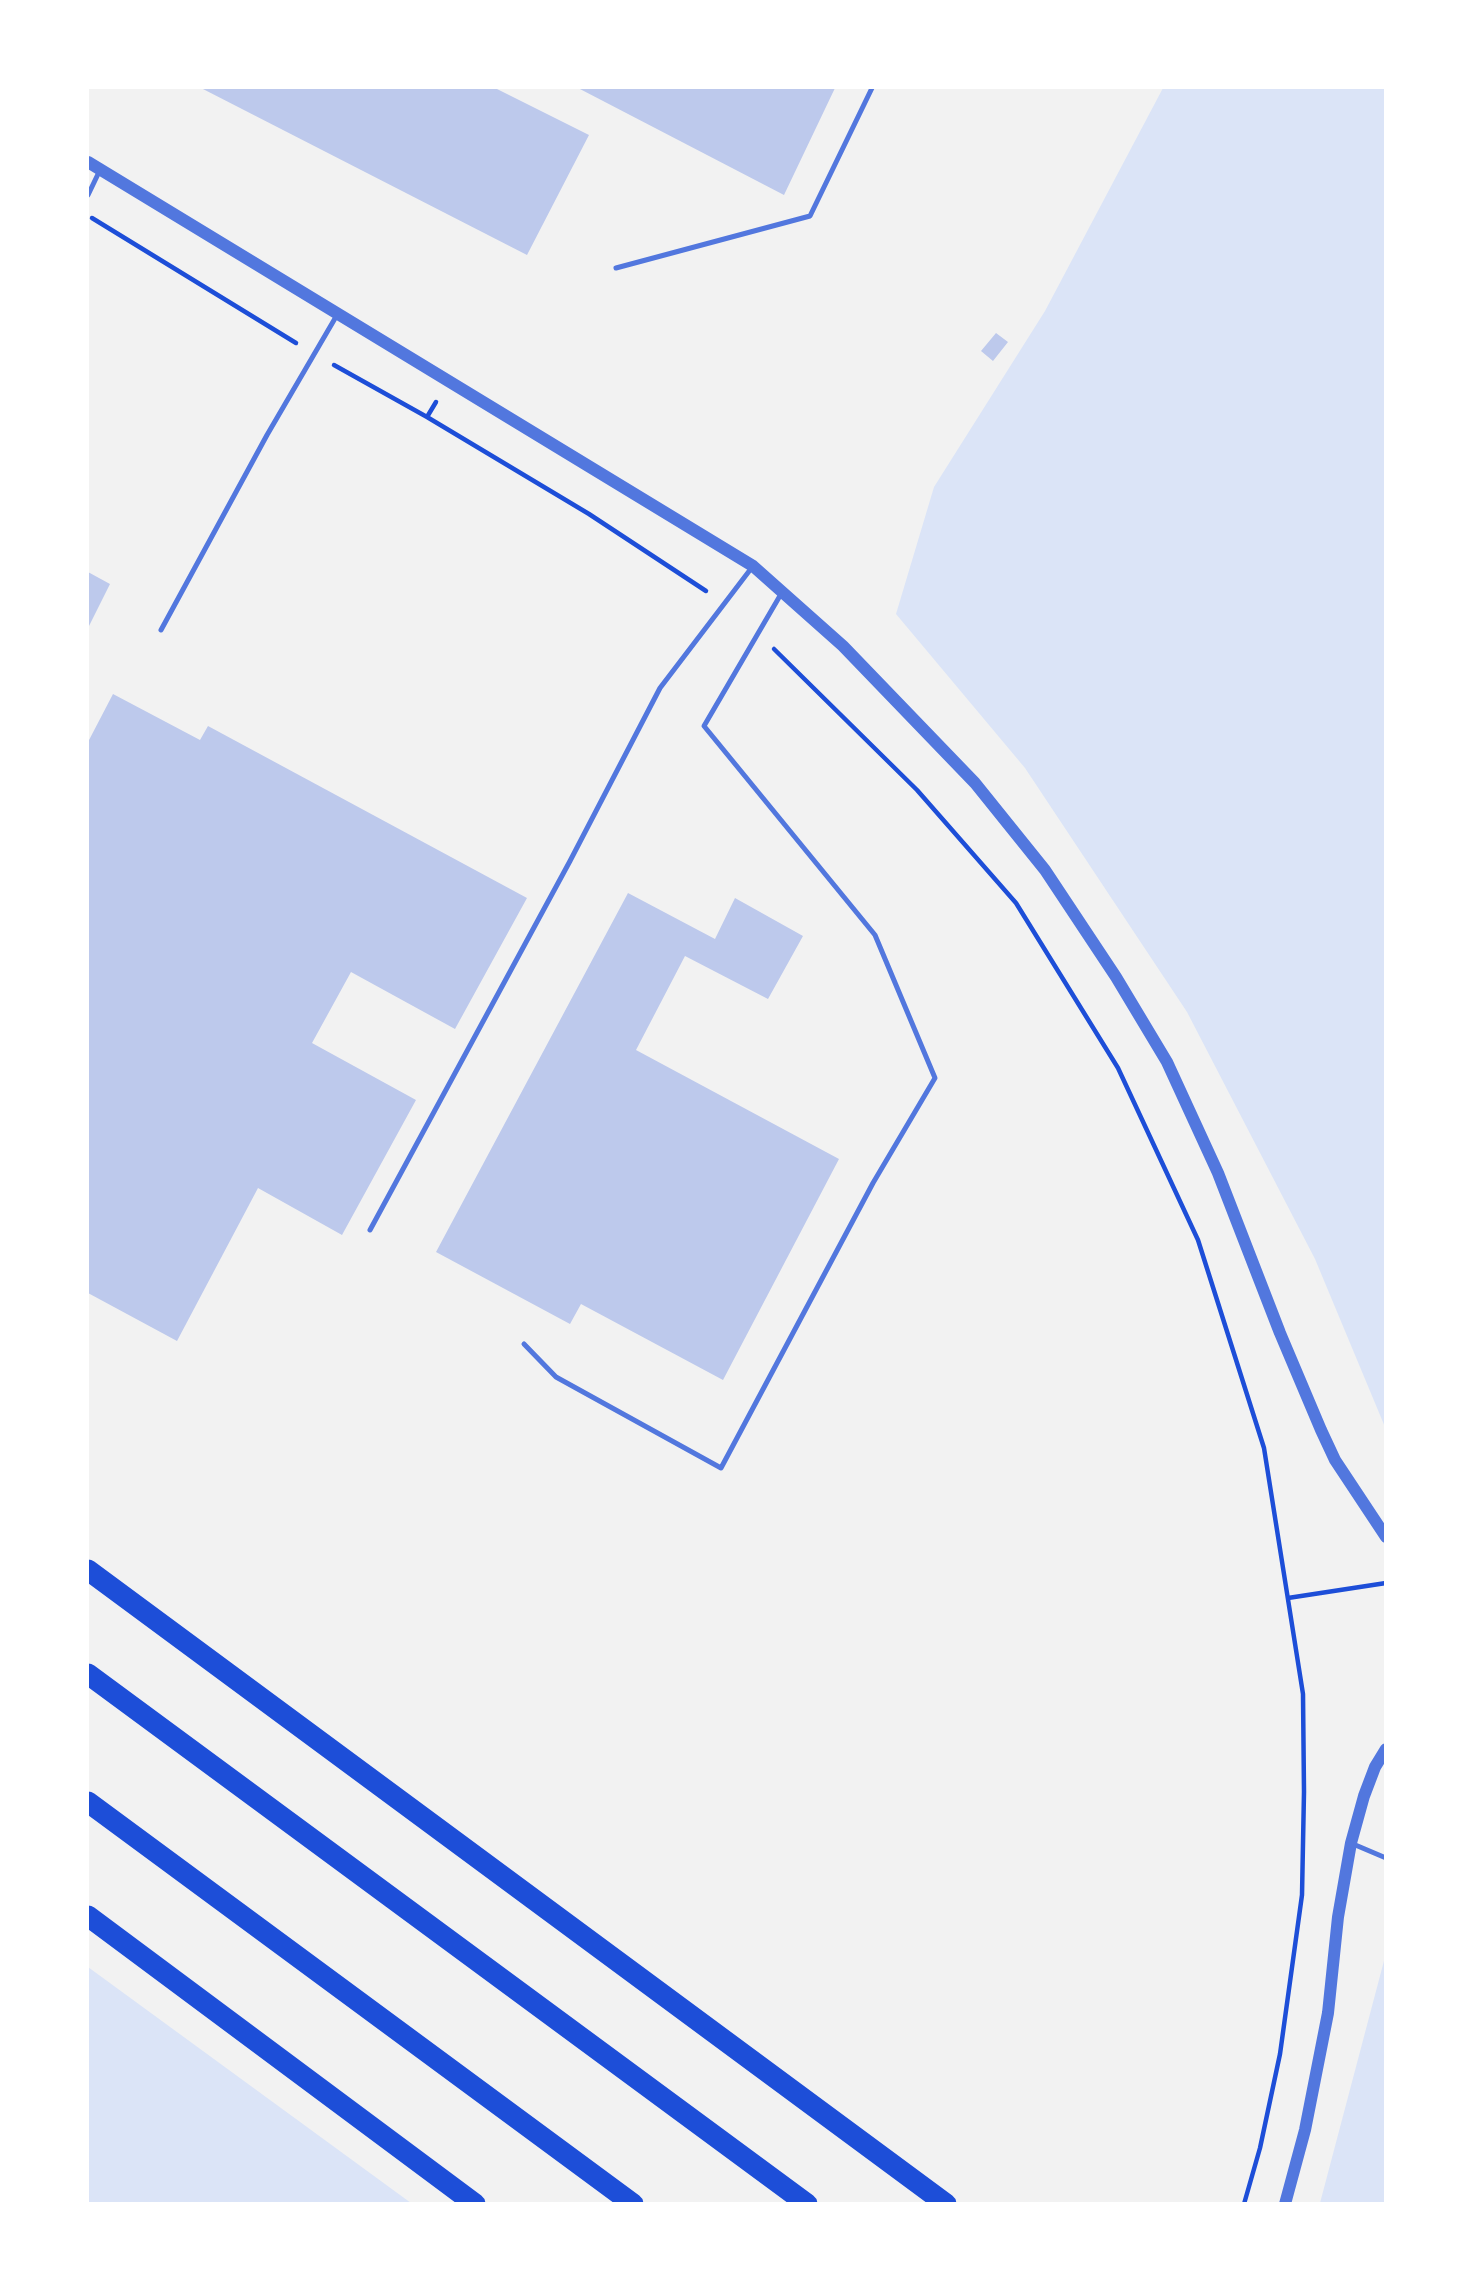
<!DOCTYPE html>
<html>
<head>
<meta charset="utf-8">
<style>
	body { margin:0 }
	#map { position:relative; width:1473px; height:2291px; overflow:hidden; background:#f2f2f2; font-family:"IBM Plex Sans",sans-serif }
	canvas { display:block }
	.frame { position:absolute; inset:0; border:89px solid #fff; pointer-events:none }
</style>
</head>
<body>
<div id="map">
<canvas width="1473" height="2291"></canvas>
<div class="frame"></div>
</div>
<script>
const g = document.querySelector('canvas').getContext('2d');
g.lineJoin = 'round';
function fillPath(path, color) {
  g.fillStyle = color;
  g.fill(path, 'evenodd');
}
function shape(rows) {
  const path = new Path2D();
  for (const r of rows) {
    path.moveTo(r[0], r[1]);
    for (let i = 2; i < r.length; i += 2) path.lineTo(r[i], r[i + 1]);
  }
  return path;
}
function stroke(path, color, width, dash) {
  g.strokeStyle = color;
  g.lineWidth = width;
  g.lineCap = dash ? 'butt' : 'round';
  g.setLineDash(dash || []);
  g.stroke(path);
}
const green = shape([
	[1163,88,1385,88,1385,1427,1315,1259,1187,1012,1025,768,896,614,934,487,1045,311],
	[1385,1957,1385,2203,1320,2203],
	[88,1967,411,2203,88,2203]
]);
const building = shape([
	[201,88,495,88,589,135,527,255],
	[578,88,835,88,784,195],
	[996,333,1008,342,993,361,981,351],
	[88,572,110,584,88,628],
	[113,694,200,740,208,726,527,898,455,1029,351,972,312,1043,416,1100,342,1235,258,1188,177,1341,88,1293,88,742],
	[628,893,715,939,735,898,803,936,768,999,685,956,636,1050,839,1159,723,1380,581,1304,570,1324,436,1252]
]);
const path = shape([
	[92,218,296,343],
	[334,365,427,417,589,514,706,591],
	[427,417,436,402],
	[774,649,917,790,1016,903,1118,1068,1198,1240,1264,1448,1303,1694,1304,1792,1302,1895,1280,2054,1260,2148,1244,2204],
	[1288,1598,1386,1583]
]);
const service = shape([
	[88,195,100,170],
	[616,268,810,216,872,88],
	[161,630,267,435,337,315],
	[370,1230,570,861,660,688,753,566],
	[524,1344,556,1377,721,1468,873,1183,935,1078,875,935,704,726,781,594],
	[1353,1844,1386,1858]
]);
const tertiary = shape([
	[88,162,753,566,843,646,975,783,1045,870,1116,977,1167,1062,1218,1173,1280,1333,1321,1430,1335,1460,1386,1537],
	[1285,2204,1305,2130,1328,2013,1338,1917,1351,1843,1364,1796,1375,1767,1386,1749]
]);
const motorway = shape([
	[88,1570,946,2204],
	[88,1674,807,2204],
	[88,1802,633,2204],
	[88,1916,475,2204]
]);
fillPath(green, '#dbe4f7');
fillPath(building, '#bdc9ec');
stroke(path, '#1d4ed8', 4.5);
stroke(service, '#5277de', 5);
stroke(tertiary, '#5277de', 12);
stroke(motorway, '#1d4ed8', 21);
</script>
</body>
</html>
